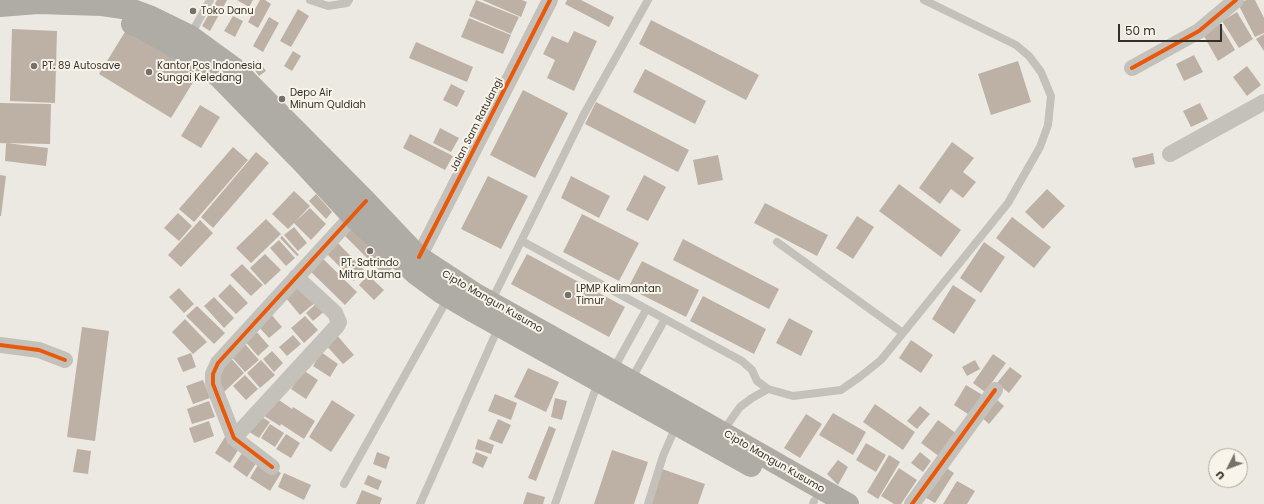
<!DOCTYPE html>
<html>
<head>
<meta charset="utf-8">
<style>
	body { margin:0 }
	#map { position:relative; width:1264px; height:504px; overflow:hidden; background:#ece9e2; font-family:Poppins,sans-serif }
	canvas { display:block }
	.north { position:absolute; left:1208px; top:448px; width:40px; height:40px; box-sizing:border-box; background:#f8f4ea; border:1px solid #aaa59d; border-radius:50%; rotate:228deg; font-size:11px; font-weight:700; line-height:16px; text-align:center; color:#352f29 }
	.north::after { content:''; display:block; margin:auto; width:14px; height:18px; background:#75706a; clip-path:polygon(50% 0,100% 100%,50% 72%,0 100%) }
	.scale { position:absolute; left:1118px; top:24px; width:104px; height:18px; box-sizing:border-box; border:2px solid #352f29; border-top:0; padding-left:5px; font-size:12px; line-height:14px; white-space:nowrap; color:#352f29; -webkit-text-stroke:3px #f8f4ea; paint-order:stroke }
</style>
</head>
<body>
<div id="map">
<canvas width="1264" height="504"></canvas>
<div class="north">U</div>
<div class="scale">50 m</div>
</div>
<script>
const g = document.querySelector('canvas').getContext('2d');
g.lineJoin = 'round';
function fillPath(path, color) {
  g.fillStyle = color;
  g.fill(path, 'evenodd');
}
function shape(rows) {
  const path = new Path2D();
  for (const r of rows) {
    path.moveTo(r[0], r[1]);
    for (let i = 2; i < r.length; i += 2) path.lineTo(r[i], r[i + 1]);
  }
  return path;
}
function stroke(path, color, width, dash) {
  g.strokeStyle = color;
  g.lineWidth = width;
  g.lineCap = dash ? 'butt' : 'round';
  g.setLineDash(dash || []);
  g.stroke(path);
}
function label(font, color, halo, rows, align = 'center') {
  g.font = font + ' Poppins,sans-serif';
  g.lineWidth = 4;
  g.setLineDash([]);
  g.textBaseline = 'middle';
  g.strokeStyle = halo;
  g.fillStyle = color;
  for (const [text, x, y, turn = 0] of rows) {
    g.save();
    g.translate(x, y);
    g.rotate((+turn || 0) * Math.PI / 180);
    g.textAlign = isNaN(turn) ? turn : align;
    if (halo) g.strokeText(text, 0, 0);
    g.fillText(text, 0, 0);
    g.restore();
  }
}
const building = shape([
	[217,0,227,0,210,31,202,26],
	[237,0,253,0,249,7],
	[260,0,265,0,271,4,258,28,248,22],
	[476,0,519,17,511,34,469,16],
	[482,0,522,0,527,2,521,17],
	[567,0,581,0,614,17,609,27,565,4],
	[1246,0,1255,0,1264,18,1264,33,1255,37,1238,4],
	[298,9,309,16,291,47,280,41],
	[1237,12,1253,39,1239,48,1222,21],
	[233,16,243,21,235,37,224,31],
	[269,17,279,23,263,52,253,46],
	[469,18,511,35,503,54,461,37],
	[651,20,759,75,746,100,639,44],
	[1218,21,1235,50,1218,61,1201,31],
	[128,27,200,71,171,118,99,74],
	[12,29,57,31,55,103,10,101],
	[574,31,597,41,574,91,547,78,555,60,543,54,552,36,568,43],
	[1264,34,1264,51,1256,39],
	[416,42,473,67,467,82,409,58],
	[293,51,301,56,292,71,284,66],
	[1194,55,1203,72,1184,81,1176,64],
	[258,60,266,71,259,76,252,66],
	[1018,61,1031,102,991,115,978,74],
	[1247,66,1261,85,1247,96,1233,77],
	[645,69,706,101,695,124,633,92],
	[451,84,465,91,457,107,443,100],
	[523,90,568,113,535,178,490,155],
	[596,102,689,150,678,172,585,124],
	[0,103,51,104,50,144,0,143],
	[1200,103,1208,119,1191,127,1183,111],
	[200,105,220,117,201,148,181,136],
	[440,128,459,138,451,152,433,143],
	[410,134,453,156,445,170,403,148],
	[952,142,974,158,963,172,976,182,963,198,951,189,940,204,919,188],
	[6,143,48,148,46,166,5,161],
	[233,147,248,160,194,222,179,209],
	[256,152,269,163,213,228,201,217],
	[1153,153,1155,164,1135,168,1132,158],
	[718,155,723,180,698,185,693,160],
	[0,175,6,176,1,216,0,216],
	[644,175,666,187,648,221,626,210],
	[488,176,528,196,501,249,461,229],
	[571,176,610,196,599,218,561,198],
	[899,184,961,230,941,257,879,211],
	[1047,189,1065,206,1043,229,1025,212],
	[294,191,310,206,296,221,310,208,326,224,311,240,294,223,288,229,272,214],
	[316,194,332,212,326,219,309,201],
	[765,203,828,235,817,256,754,223],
	[178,213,192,226,179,241,164,228],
	[582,214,639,243,619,281,563,252],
	[857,216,874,227,853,259,836,248],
	[1012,217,1051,247,1034,268,996,238],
	[266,219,281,234,251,263,236,248],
	[200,220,213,233,181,267,168,255],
	[355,225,395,265,385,276,345,236],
	[294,227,307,243,298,251,284,235],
	[282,236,299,255,297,256,280,238],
	[334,239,365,271,354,281,323,250],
	[683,239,779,289,769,309,673,260],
	[279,240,295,258,286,266,270,248],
	[984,242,1005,257,981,293,960,278],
	[265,254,281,270,265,285,250,268],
	[318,254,357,292,345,305,306,267],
	[527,254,625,307,609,337,511,284],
	[642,261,699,290,686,317,628,288],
	[242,264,263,285,251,296,230,275],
	[368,275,384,290,374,300,359,285],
	[230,284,248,303,236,314,218,296],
	[300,284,316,302,300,315,285,297],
	[953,285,976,300,954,334,932,319],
	[179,288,194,304,184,313,169,297],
	[703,296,766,329,754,354,690,321],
	[214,297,234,318,224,328,204,306],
	[318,302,326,310,313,321,306,313],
	[197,306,225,333,214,344,186,316],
	[270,313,282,327,269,338,257,325],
	[305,316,318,330,304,343,291,328],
	[789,318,813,331,801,356,776,343],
	[185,319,207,342,193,354,172,332],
	[82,327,109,331,95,441,67,437],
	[255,330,269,346,258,356,244,340],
	[335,333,354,355,343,364,324,343],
	[293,335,301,344,287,356,279,347],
	[911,340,933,355,921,373,899,358],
	[244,343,259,360,245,372,230,355],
	[272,351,283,363,274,372,263,359],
	[321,352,338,364,330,377,313,366],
	[191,353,196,367,183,372,177,358],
	[993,354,1006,363,985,392,973,383],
	[230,357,244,373,223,393,215,372],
	[261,360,275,375,260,388,247,373],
	[975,360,980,369,967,376,962,367],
	[1010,367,1022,376,1009,393,997,383],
	[528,368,559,382,546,412,514,397],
	[303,370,318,380,306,399,291,389],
	[245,375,258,389,246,400,233,386],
	[203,380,210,398,193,404,186,386],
	[966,385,984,396,971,416,954,405],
	[495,394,517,403,511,420,488,411],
	[273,396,292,409,293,407,315,421,304,439,281,424,280,426,261,414],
	[555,398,567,401,562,420,551,417],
	[995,398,1004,406,989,424,980,416],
	[332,400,355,415,331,452,309,437],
	[209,401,215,417,192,424,187,409],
	[875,404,915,432,903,450,863,422],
	[920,406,930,414,917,429,907,421],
	[833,413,866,432,853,455,819,435],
	[257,414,270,422,259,438,246,430],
	[806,414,822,424,800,458,784,448],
	[498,419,511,425,502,444,489,439],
	[938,420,957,434,940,457,921,443],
	[209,421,214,436,194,443,189,428],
	[270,424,284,433,275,447,261,438],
	[549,426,556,429,536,481,528,478],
	[286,434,300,443,291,458,276,449],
	[225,437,240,447,230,463,215,453],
	[478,439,494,445,491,454,475,449],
	[866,443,886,455,876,472,856,460],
	[77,449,91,451,88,474,73,472],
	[244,450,259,459,247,477,233,467],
	[612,450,648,462,634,504,594,504],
	[377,452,390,457,386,469,373,464],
	[476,452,488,457,483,468,472,463],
	[920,452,931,461,923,472,911,463],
	[889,455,900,462,878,499,867,492],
	[261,460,281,473,270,491,250,478],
	[838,460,848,467,838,485,827,474],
	[942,465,954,473,935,503,923,496],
	[899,468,917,480,901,504,894,504,881,496],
	[662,469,705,484,698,504,649,504],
	[284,473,311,485,304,500,278,487],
	[368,475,382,481,378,490,364,484],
	[957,481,975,491,967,504,943,504],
	[362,490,382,498,380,504,356,504],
	[527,492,545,497,543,504,523,504]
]);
const service = shape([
	[310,0,328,6,347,3,349,0],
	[190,36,210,0],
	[522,241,742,361,752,370,757,381,768,389,793,396,841,390,861,376,881,360,903,333,1008,203,1040,147,1048,125,1051,96,1041,72,1029,56,1016,45,924,0],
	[777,242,903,333],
	[491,302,584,114,648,0],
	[613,370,646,310],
	[631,380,665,319],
	[723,431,740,407,752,398,768,389],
	[344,484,448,298],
	[420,504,499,326],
	[555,504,598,382],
	[648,504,663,456,676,426],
	[813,504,814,501]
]);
const minor = shape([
	[1132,68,1199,31,1236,0],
	[1170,154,1264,102],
	[419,257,550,0],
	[0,345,39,350,65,360],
	[234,438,337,326,339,322,335,313,296,277],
	[272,467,234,438,213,384,213,374,218,363,360,208],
	[912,504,995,390]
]);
const trunk = shape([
	[0,6,38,3,102,5,130,9,149,16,190,36,234,68,366,201,419,257,474,293,683,410,848,504],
	[132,24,143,29,196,59,220,78,303,163,352,216,417,275,440,292,474,312,751,466]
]);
const cycleway = shape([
	[1132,68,1199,31,1236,0],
	[419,257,550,0],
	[0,345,39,350,65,360],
	[272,467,234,438,213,384,213,374,218,363,366,201],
	[912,504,995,390]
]);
const markers = [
	[193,11,4,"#75706a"],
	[34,66,4,"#75706a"],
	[149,72,4,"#75706a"],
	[282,99,4,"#75706a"],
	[370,251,4,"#75706a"],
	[568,295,4,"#75706a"]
];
const poiNames = [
	["Toko Danu",201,11],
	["PT. 89 Autosave",42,66],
	["Kantor Pos Indonesia",157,66],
	["Sungai Keledang",157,78],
	["Depo Air",290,93],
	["Minum Quldiah",290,105],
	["PT. Satrindo",370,263,"center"],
	["Mitra Utama",370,275,"center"],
	["LPMP Kalimantan",576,289],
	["Timur",576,301]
];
const streetNames = [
	["Jalan Sam Ratulangi",477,125,-63],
	["Cipto Mangun Kusumo",492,302,30],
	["Cipto Mangun Kusumo",774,462,30]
];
fillPath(building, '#bdb1a6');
stroke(service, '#c4c1bb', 8);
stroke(minor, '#c4c1bb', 16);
stroke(trunk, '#afaca6', 22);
stroke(cycleway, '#e8590c', 4);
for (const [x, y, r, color] of markers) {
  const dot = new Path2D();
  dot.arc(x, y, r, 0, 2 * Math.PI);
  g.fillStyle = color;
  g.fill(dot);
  stroke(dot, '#f8f4ea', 1.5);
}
label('10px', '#352f29', '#f8f4ea', poiNames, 'left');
label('10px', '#352f29', '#f8f4ea', streetNames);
</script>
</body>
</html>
